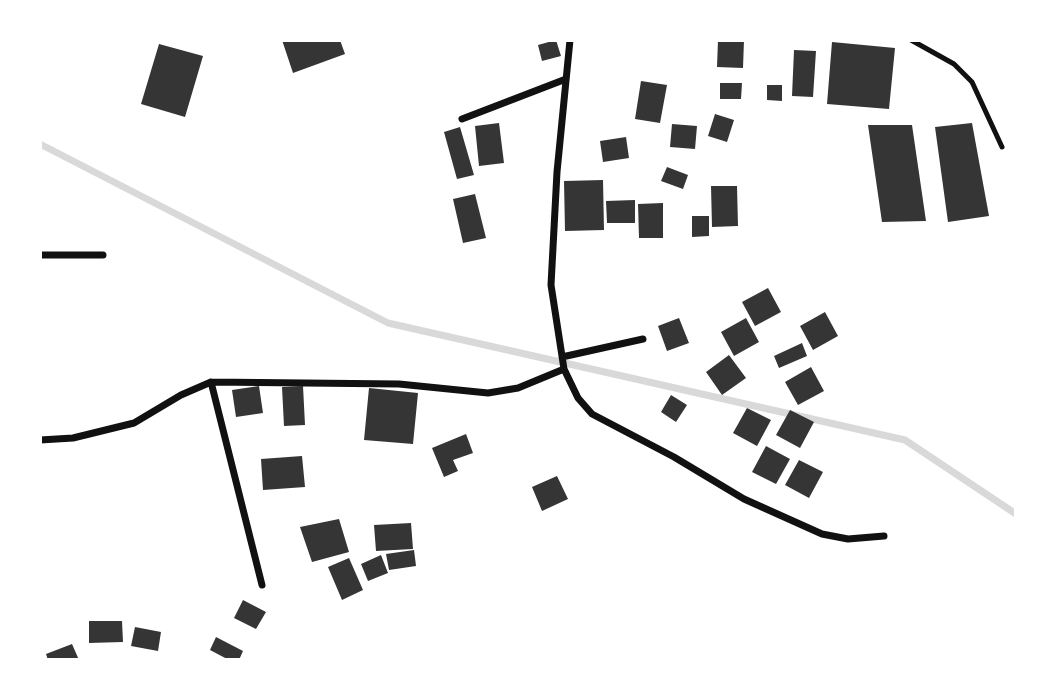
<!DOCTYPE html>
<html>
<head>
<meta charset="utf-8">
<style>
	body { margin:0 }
	#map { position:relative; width:1056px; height:700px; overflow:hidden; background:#fff; font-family:"Titillium Web",sans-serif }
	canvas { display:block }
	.frame { position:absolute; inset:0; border:42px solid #fff; pointer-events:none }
</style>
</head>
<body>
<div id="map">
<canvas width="1056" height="700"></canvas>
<div class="frame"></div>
</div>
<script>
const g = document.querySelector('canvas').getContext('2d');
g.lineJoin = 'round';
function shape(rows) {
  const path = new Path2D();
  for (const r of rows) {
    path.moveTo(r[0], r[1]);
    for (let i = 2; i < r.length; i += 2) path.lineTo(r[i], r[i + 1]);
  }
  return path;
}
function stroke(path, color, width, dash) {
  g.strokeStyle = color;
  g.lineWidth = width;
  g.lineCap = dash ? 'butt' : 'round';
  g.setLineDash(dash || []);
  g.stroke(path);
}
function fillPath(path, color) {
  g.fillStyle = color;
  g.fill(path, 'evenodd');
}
const stream = shape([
	[40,144,388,323,905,440,1016,514]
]);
const building = shape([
	[282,40,340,40,345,54,293,73],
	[556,40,561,56,542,61,538,45],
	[718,40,744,40,743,68,717,67],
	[832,42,895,48,889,109,827,104],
	[159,44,203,56,185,117,141,104],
	[794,50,816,51,813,97,792,96],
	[641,81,667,85,660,123,635,119],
	[720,83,742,83,741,99,720,99],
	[767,85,782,85,782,101,767,100],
	[715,114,734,120,727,142,708,136],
	[499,123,504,163,479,166,475,126],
	[972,123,989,216,948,222,935,127],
	[672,124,697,126,695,149,670,147],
	[868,125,912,125,926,221,882,222],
	[460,127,474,175,457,179,444,132],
	[626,137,629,158,603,162,600,141],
	[667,167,688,175,683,189,661,181],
	[603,180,604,230,565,231,564,181],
	[711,186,737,186,738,226,712,227],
	[475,194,486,238,463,243,453,199],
	[635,200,635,223,607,223,606,201],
	[663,203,663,238,639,238,638,204],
	[692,216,709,216,709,236,692,237],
	[768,288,781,312,755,326,742,302],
	[825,312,838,336,813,350,800,326],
	[679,318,689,343,667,351,658,326],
	[746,318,759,342,734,356,721,332],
	[802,343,807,356,779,368,774,356],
	[729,355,746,378,722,395,706,372],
	[811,367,824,391,798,405,785,382],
	[259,386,263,413,236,417,232,390],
	[303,386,305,425,284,426,282,387],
	[369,388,418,393,413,444,364,440],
	[671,395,687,405,676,422,661,412],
	[747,408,771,420,757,446,733,433],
	[790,410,814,422,800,448,776,435],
	[466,434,473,453,453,460,458,471,444,477,432,448],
	[766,446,790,459,776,484,752,472],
	[302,456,305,487,263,490,261,459],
	[799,460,823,472,809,498,785,485],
	[557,476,568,499,542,511,532,487],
	[339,519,349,552,312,562,300,527],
	[411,523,413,549,376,551,374,525],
	[414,550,416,566,389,570,386,554],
	[381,555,388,573,368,581,361,564],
	[349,558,363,590,342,600,328,567],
	[243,600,266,612,256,629,234,618],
	[89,621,122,621,123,642,89,643],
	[135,627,161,632,158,651,131,646],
	[216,637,243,651,239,660,229,660,210,650],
	[72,644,79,660,48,660,46,654]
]);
const service = shape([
	[911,40,954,64,972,82,1002,147]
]);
const minor = shape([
	[570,40,557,172,551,285,564,369,578,398,592,414,674,457,744,499,822,534,848,539,884,536],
	[462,119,566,79],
	[40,255,103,255],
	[562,357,643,339],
	[211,382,262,585],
	[40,440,73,438,134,423,181,395,211,382,399,384,488,393,518,388,564,369]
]);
stroke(stream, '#d9d9d9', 7);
fillPath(building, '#353535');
stroke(service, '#111', 5);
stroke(minor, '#111', 7);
</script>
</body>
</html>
